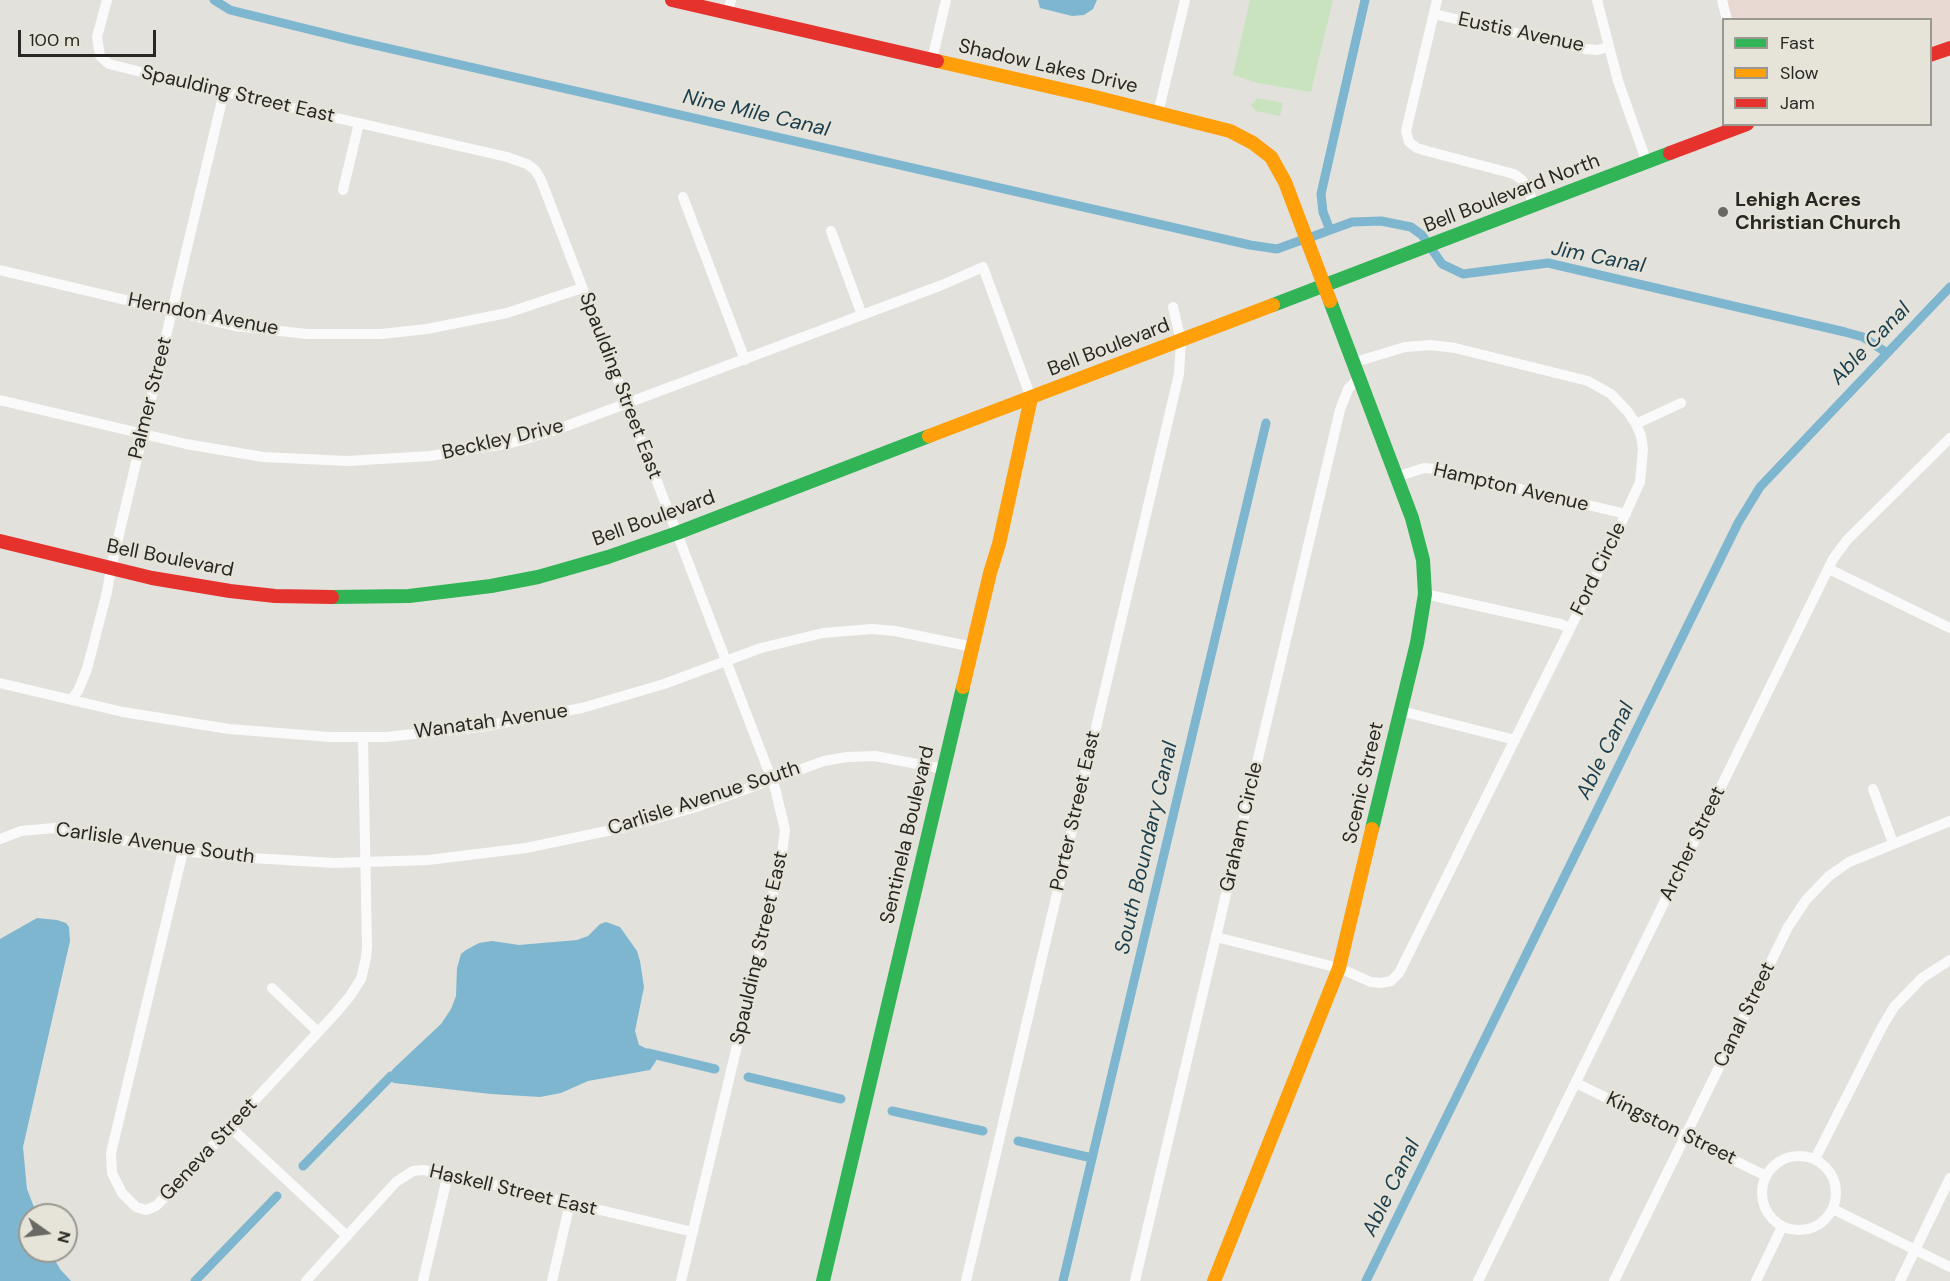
<!DOCTYPE html>
<html>
<head>
<meta charset="utf-8">
<style>
	body { margin:0 }
	#map { position:relative; width:1950px; height:1281px; overflow:hidden; background:#e2e1dc; font-family:"DM Sans",sans-serif }
	canvas { display:block }
	.legend { position:absolute; left:1722px; top:18px; width:210px; height:108px; box-sizing:border-box; background:#e6e3d8; border:2px solid #9a9890; margin:0; padding:8px 10px; list-style:none; font-size:18px; color:#282723 }
	.legend li { display:flex; align-items:center; gap:12px; height:30px }
	.legend b { width:30px; border:2px solid #9a9890 }
	.north { position:absolute; left:18px; top:1203px; width:60px; height:60px; box-sizing:border-box; background:#e6e3d8; border:2px solid #9a9890; border-radius:50%; rotate:104deg; font-size:16px; font-weight:700; line-height:24px; text-align:center; color:#282723 }
	.north::after { content:''; display:block; margin:auto; width:21px; height:27px; background:#696864; clip-path:polygon(50% 0,100% 100%,50% 72%,0 100%) }
	.scale { position:absolute; left:18px; top:30px; width:138px; height:27px; box-sizing:border-box; border:3px solid #282723; border-top:0; padding-left:8px; font-size:18px; line-height:21px; white-space:nowrap; color:#282723; -webkit-text-stroke:4px #e6e3d8; paint-order:stroke }
</style>
</head>
<body>
<div id="map">
<canvas width="1950" height="1281"></canvas>
<ul class="legend">
<li><b style="height:8px;background:#30b455"></b>Fast</li>
<li><b style="height:8px;background:#ff9f0a"></b>Slow</li>
<li><b style="height:8px;background:#e5322d"></b>Jam</li>
</ul>
<div class="north">N</div>
<div class="scale">100 m</div>
</div>
<script>
const g = document.querySelector('canvas').getContext('2d');
g.lineJoin = 'round';
function fillPath(path, color) {
  g.fillStyle = color;
  g.fill(path, 'evenodd');
}
function shape(rows) {
  const path = new Path2D();
  for (const r of rows) {
    if (r.length === 3) {
      path.moveTo(r[0] + r[2], r[1]);
      path.arc(r[0], r[1], r[2], 0, 2 * Math.PI);
      continue;
    }
    path.moveTo(r[0], r[1]);
    for (let i = 2; i < r.length; i += 2) path.lineTo(r[i], r[i + 1]);
  }
  return path;
}
function stroke(path, color, width, dash) {
  g.strokeStyle = color;
  g.lineWidth = width;
  g.lineCap = dash ? 'butt' : 'round';
  g.setLineDash(dash || []);
  g.stroke(path);
}
function label(font, color, halo, rows, align = 'center') {
  g.font = font + ' "DM Sans",sans-serif';
  g.lineWidth = 5;
  g.setLineDash([]);
  g.textBaseline = 'middle';
  g.strokeStyle = halo;
  g.fillStyle = color;
  for (const [text, x, y, turn = 0] of rows) {
    g.save();
    g.translate(x, y);
    g.rotate((+turn || 0) * Math.PI / 180);
    g.textAlign = isNaN(turn) ? turn : align;
    if (halo) g.strokeText(text, 0, 0);
    g.fillText(text, 0, 0);
    g.restore();
  }
}
const commercial = shape([
	[1719,0,1950,0,1950,42,1931,50,1930,20,1725,19]
]);
const green = shape([
	[1250,0,1333,0,1311,92,1257,83,1233,75],
	[1257,98,1283,103,1280,116,1256,111,1251,105]
]);
const water = shape([
	[1038,0,1097,0,1093,9,1084,15,1072,16,1040,8],
	[37,918,57,920,66,923,69,927,70,941,23,1147,27,1189,37,1215,30,1215,30,1251,50,1251,60,1269,71,1281,0,1281,0,939],
	[606,922,620,927,637,951,640,961,644,987,635,1031,639,1045,658,1054,656,1061,650,1070,588,1081,561,1093,540,1097,491,1094,394,1083,390,1081,387,1078,393,1069,441,1024,451,1009,456,996,457,968,461,954,466,950,479,943,492,941,519,945,577,940,588,936,600,924]
]);
const canal = shape([
	[214,0,230,10,352,40,1250,245,1277,249,1299,241],
	[1330,230,1323,212,1321,194,1365,0],
	[1314,236,1352,222,1381,221,1411,227,1422,235,1442,264,1463,274,1548,263,1845,332,1863,337,1887,353],
	[648,1053,715,1069],
	[748,1077,841,1099],
	[892,1111,983,1131],
	[1018,1141,1092,1158],
	[303,1166,391,1076],
	[195,1281,277,1196],
	[1063,1281,1266,423],
	[1366,1281,1738,523,1760,487,1950,287]
]);
const street = shape([
	[107,0,97,37,100,56,109,64,189,84,507,157,527,164,535,170,541,180,775,788,785,830,781,861,681,1281],
	[1437,0,1406,131,1409,142,1417,148,1427,151,1514,174,1522,180,1528,189,1534,206],
	[1597,0,1618,81,1647,163],
	[1722,0,1727,20],
	[728,13,731,0],
	[1434,14,1585,49,1597,50,1608,47],
	[932,60,946,0],
	[1158,113,1185,0],
	[343,190,359,123],
	[683,197,745,360],
	[831,231,862,315],
	[0,270,235,326,307,334,381,334,427,329,507,313,582,288],
	[0,400,186,444,263,457,347,461,430,456,511,443,553,431,942,285,983,267,1031,398],
	[1636,424,1681,403],
	[1396,477,1424,468,1436,469,1626,514],
	[1829,569,1950,628],
	[1425,594,1560,624,1570,628],
	[0,683,123,712,229,729,330,737,386,737,481,727,582,708,664,684,761,648,823,633,872,629,895,631,973,647],
	[71,700,78,691,87,669,107,592,111,568,224,92],
	[1401,711,1515,740],
	[1873,789,1893,843],
	[0,839,21,831,54,828,183,851,236,857,334,863,428,860,526,848,626,827,696,807,824,761,847,757,875,756,944,769],
	[183,851,111,1153,112,1173,122,1193,136,1207,146,1210,156,1206,163,1199,335,1014,350,996,361,979,366,958,367,947,363,737],
	[1216,937,1339,968,1371,982,1381,983,1391,981,1399,973,1607,554,1640,482,1643,449,1641,436,1636,424,1628,412,1611,394,1588,381,1455,348,1431,345,1405,347,1352,363],
	[272,988,318,1032],
	[1576,1083,1766,1176],
	[230,1127,347,1236],
	[1799,1193,37],
	[1815,1159,1882,1027,1894,1007,1922,978,1950,960],
	[1833,1209,1950,1267],
	[306,1281,396,1182,413,1171,423,1170,448,1174,693,1232],
	[423,1281,448,1174],
	[552,1281,570,1203],
	[966,1281,1179,374,1181,341,1173,307],
	[1135,1281,1340,410,1348,389,1358,378],
	[1478,1281,1833,559,1847,540,1950,438],
	[1614,1281,1788,927,1806,900,1829,876,1849,862,1950,821],
	[1756,1281,1782,1227],
	[1900,1281,1950,1178]
]);
const fast = shape([
	[1330,301,1412,518,1423,560,1425,594,1417,643,1372,829],
	[1273,305,1670,153],
	[332,597,409,596,491,586,538,577,608,557,677,533,929,436],
	[823,1281,963,687]
]);
const slow = shape([
	[937,61,1095,97,1230,131,1253,143,1271,157,1285,182,1330,301],
	[929,436,1273,305],
	[963,687,990,573,999,544,1031,398],
	[1214,1281,1339,968,1372,829]
]);
const jam = shape([
	[672,0,937,61],
	[1930,55,1950,48],
	[1670,153,1747,124],
	[0,541,152,578,230,591,275,596,332,597]
]);
const markers = [
	[1723,212,6,"#696864"]
];
const streetNames = [
	["Eustis Avenue",1521,33,12],
	["Shadow Lakes Drive",1048,67,13],
	["Spaulding Street East",238,95,13],
	["Bell Boulevard North",1512,194,-21],
	["Herndon Avenue",203,315,11],
	["Bell Boulevard",1109,348,-21],
	["Spaulding Street East",620,386,69],
	["Palmer Street",151,398,-76],
	["Beckley Drive",503,440,-13],
	["Hampton Avenue",1511,488,13],
	["Bell Boulevard",654,519,-20],
	["Bell Boulevard",170,559,11],
	["Ford Circle",1599,569,-64],
	["Wanatah Avenue",491,722,-8],
	["Scenic Street",1364,783,-77],
	["Carlisle Avenue South",704,799,-18],
	["Porter Street East",1076,811,-77],
	["Graham Circle",1242,827,-77],
	["Sentinela Boulevard",908,835,-77],
	["Carlisle Avenue South",155,844,8],
	["Archer Street",1693,844,-64],
	["Spaulding Street East",760,948,-77],
	["Canal Street",1745,1015,-64],
	["Kingston Street",1671,1129,26],
	["Geneva Street",209,1150,-47],
	["Haskell Street East",513,1191,13]
];
const poiNames = [
	["Lehigh Acres",1735,201],
	["Christian Church",1735,224]
];
const waterNames = [
	["Nine Mile Canal",756,114,13],
	["Jim Canal",1598,258,11],
	["Able Canal",1871,344,-46],
	["Able Canal",1606,751,-64],
	["South Boundary Canal",1147,848,-77],
	["Able Canal",1392,1188,-64]
];
fillPath(commercial, '#e8d9d3');
fillPath(green, '#c9e3bf');
fillPath(water, '#7eb6cf');
stroke(canal, '#7eb6cf', 9);
stroke(street, '#fbfafa', 10);
stroke(fast, '#30b455', 14);
stroke(slow, '#ff9f0a', 14);
stroke(jam, '#e5322d', 14);
for (const [x, y, r, color] of markers) {
  const dot = new Path2D();
  dot.arc(x, y, r, 0, 2 * Math.PI);
  g.fillStyle = color;
  g.fill(dot);
  stroke(dot, '#e6e3d8', 2);
}
label('20px', '#282723', '#e6e3d8', streetNames);
label('bold 20px', '#282723', '#e6e3d8', poiNames, 'left');
label('italic 21px', '#1a3e4f', '#e6e3d8', waterNames);
</script>
</body>
</html>
